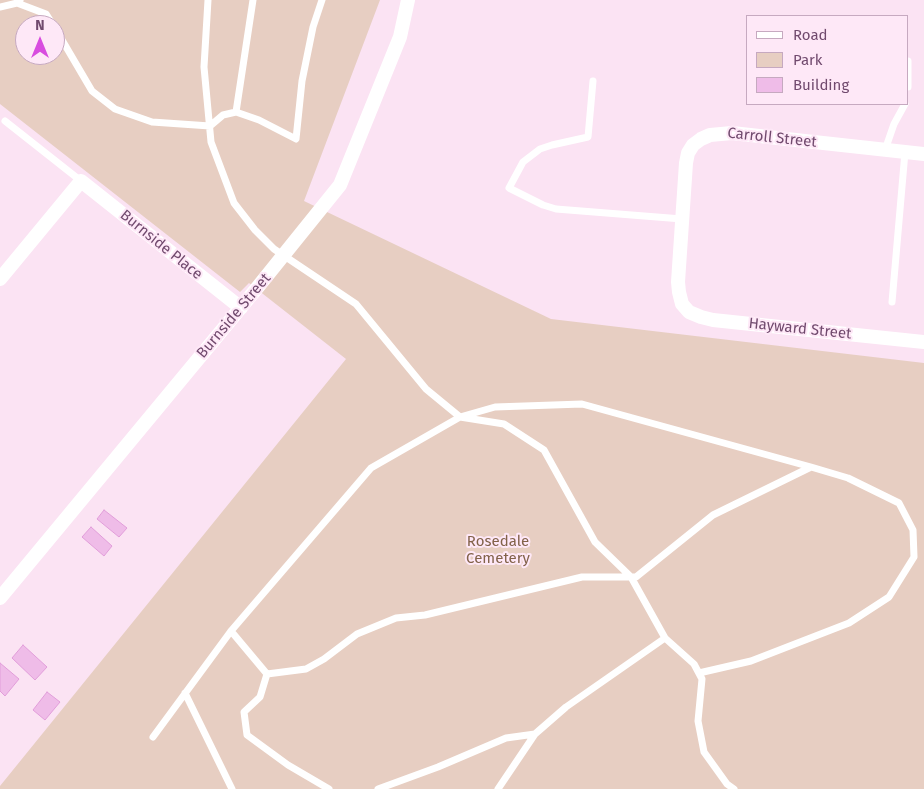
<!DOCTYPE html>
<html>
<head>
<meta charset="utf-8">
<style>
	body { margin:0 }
	#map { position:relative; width:924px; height:789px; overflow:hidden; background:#fbe3f3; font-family:"Fira Sans",sans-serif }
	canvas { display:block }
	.legend { position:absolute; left:746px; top:15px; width:162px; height:90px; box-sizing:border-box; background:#fee8f7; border:1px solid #c6a9c0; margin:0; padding:6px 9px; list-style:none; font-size:15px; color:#714a6e }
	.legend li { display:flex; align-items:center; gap:10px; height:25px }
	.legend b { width:25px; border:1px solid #c6a9c0 }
	.north { position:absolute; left:15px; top:15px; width:50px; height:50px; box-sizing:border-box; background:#fee8f7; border:1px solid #c6a9c0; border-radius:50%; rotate:0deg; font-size:14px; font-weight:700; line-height:20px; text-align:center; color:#714a6e }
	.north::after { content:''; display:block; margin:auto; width:18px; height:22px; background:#d84ddf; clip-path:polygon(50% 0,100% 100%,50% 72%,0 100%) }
</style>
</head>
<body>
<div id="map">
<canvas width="924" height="789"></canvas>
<ul class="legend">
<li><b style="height:6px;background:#fff"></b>Road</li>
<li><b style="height:14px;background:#e7cec2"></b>Park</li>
<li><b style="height:14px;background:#efbce8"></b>Building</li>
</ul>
<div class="north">N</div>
</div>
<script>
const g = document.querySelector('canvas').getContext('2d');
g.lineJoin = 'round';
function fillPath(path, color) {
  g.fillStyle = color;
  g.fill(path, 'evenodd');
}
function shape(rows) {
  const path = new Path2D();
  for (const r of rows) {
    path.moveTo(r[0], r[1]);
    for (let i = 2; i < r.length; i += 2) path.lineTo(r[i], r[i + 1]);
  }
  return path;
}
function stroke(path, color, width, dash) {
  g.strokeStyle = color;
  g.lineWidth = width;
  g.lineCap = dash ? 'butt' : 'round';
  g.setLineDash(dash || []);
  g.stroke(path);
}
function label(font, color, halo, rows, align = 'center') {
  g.font = font + ' "Fira Sans",sans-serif';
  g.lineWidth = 4;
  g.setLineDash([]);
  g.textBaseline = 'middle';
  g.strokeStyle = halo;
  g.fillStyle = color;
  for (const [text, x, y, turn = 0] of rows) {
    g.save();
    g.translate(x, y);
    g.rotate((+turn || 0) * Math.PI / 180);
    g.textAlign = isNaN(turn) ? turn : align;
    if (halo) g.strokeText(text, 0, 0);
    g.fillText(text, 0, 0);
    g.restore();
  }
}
const green = shape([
	[0,0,380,0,304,201,551,319,924,363,924,789,0,789,0,786,346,359,249,283,240,292,0,104],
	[25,25,55,25,55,55,25,55]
]);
const building = shape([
	[104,510,127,528,119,537,97,519,104,510],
	[91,527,112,546,104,556,82,537,91,527],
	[23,645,47,667,35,680,12,658,23,645],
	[0,663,19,679,5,696,0,691,0,663],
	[47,692,60,702,45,720,33,710,47,692]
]);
const lane = shape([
	[208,0,204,67,211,142,234,203,255,230,274,249,356,304,426,389,460,417,504,424,544,450,595,542,631,577,665,638,694,664,702,679,698,721,704,752,727,784,734,789],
	[17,3,46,14,53,25],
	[0,7,17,3,20,0],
	[55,28,92,91,115,109,152,122,210,126,223,115,236,112,259,120,296,139,302,81,313,27,322,0],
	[908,61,908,87],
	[593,81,588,137,552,145,540,149,523,162,509,188,543,205,556,209,682,219],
	[236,112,253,0],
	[5,121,81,181],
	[885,150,894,124,905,104],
	[892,302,905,152],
	[231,631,267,674,260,697,244,712,247,735,288,765,329,789],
	[267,674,306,669,324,659,357,634,396,618,425,615,582,577,636,577,713,515,811,467,848,478,899,503,913,530,914,557,889,597,849,623,751,661,699,673],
	[185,693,232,789],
	[535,734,566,707,665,638],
	[153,737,231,631,371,468,460,417,495,407,582,404,811,467],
	[378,789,438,767,506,738,535,734,498,789]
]);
const street = shape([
	[924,154,732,133,710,135,701,139,693,145,688,153,686,163,678,282,679,292,682,304,689,312,701,317,713,320,924,342],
	[0,279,81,181,241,308],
	[0,598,257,288,340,185,400,37,408,0]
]);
const streetNames = [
	["Carroll Street",772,138,6],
	["Burnside Place",161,245,39],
	["Burnside Street",234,316,-50],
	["Hayward Street",800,329,6]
];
const parkNames = [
	["Rosedale",498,542],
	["Cemetery",498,559]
];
fillPath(green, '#e7cec2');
fillPath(building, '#efbce8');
stroke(building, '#e19dd9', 1);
stroke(lane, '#fff', 7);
stroke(street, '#fff', 14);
label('15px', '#714a6e', '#fee8f7', streetNames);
label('15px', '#826249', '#fee8f7', parkNames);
</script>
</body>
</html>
